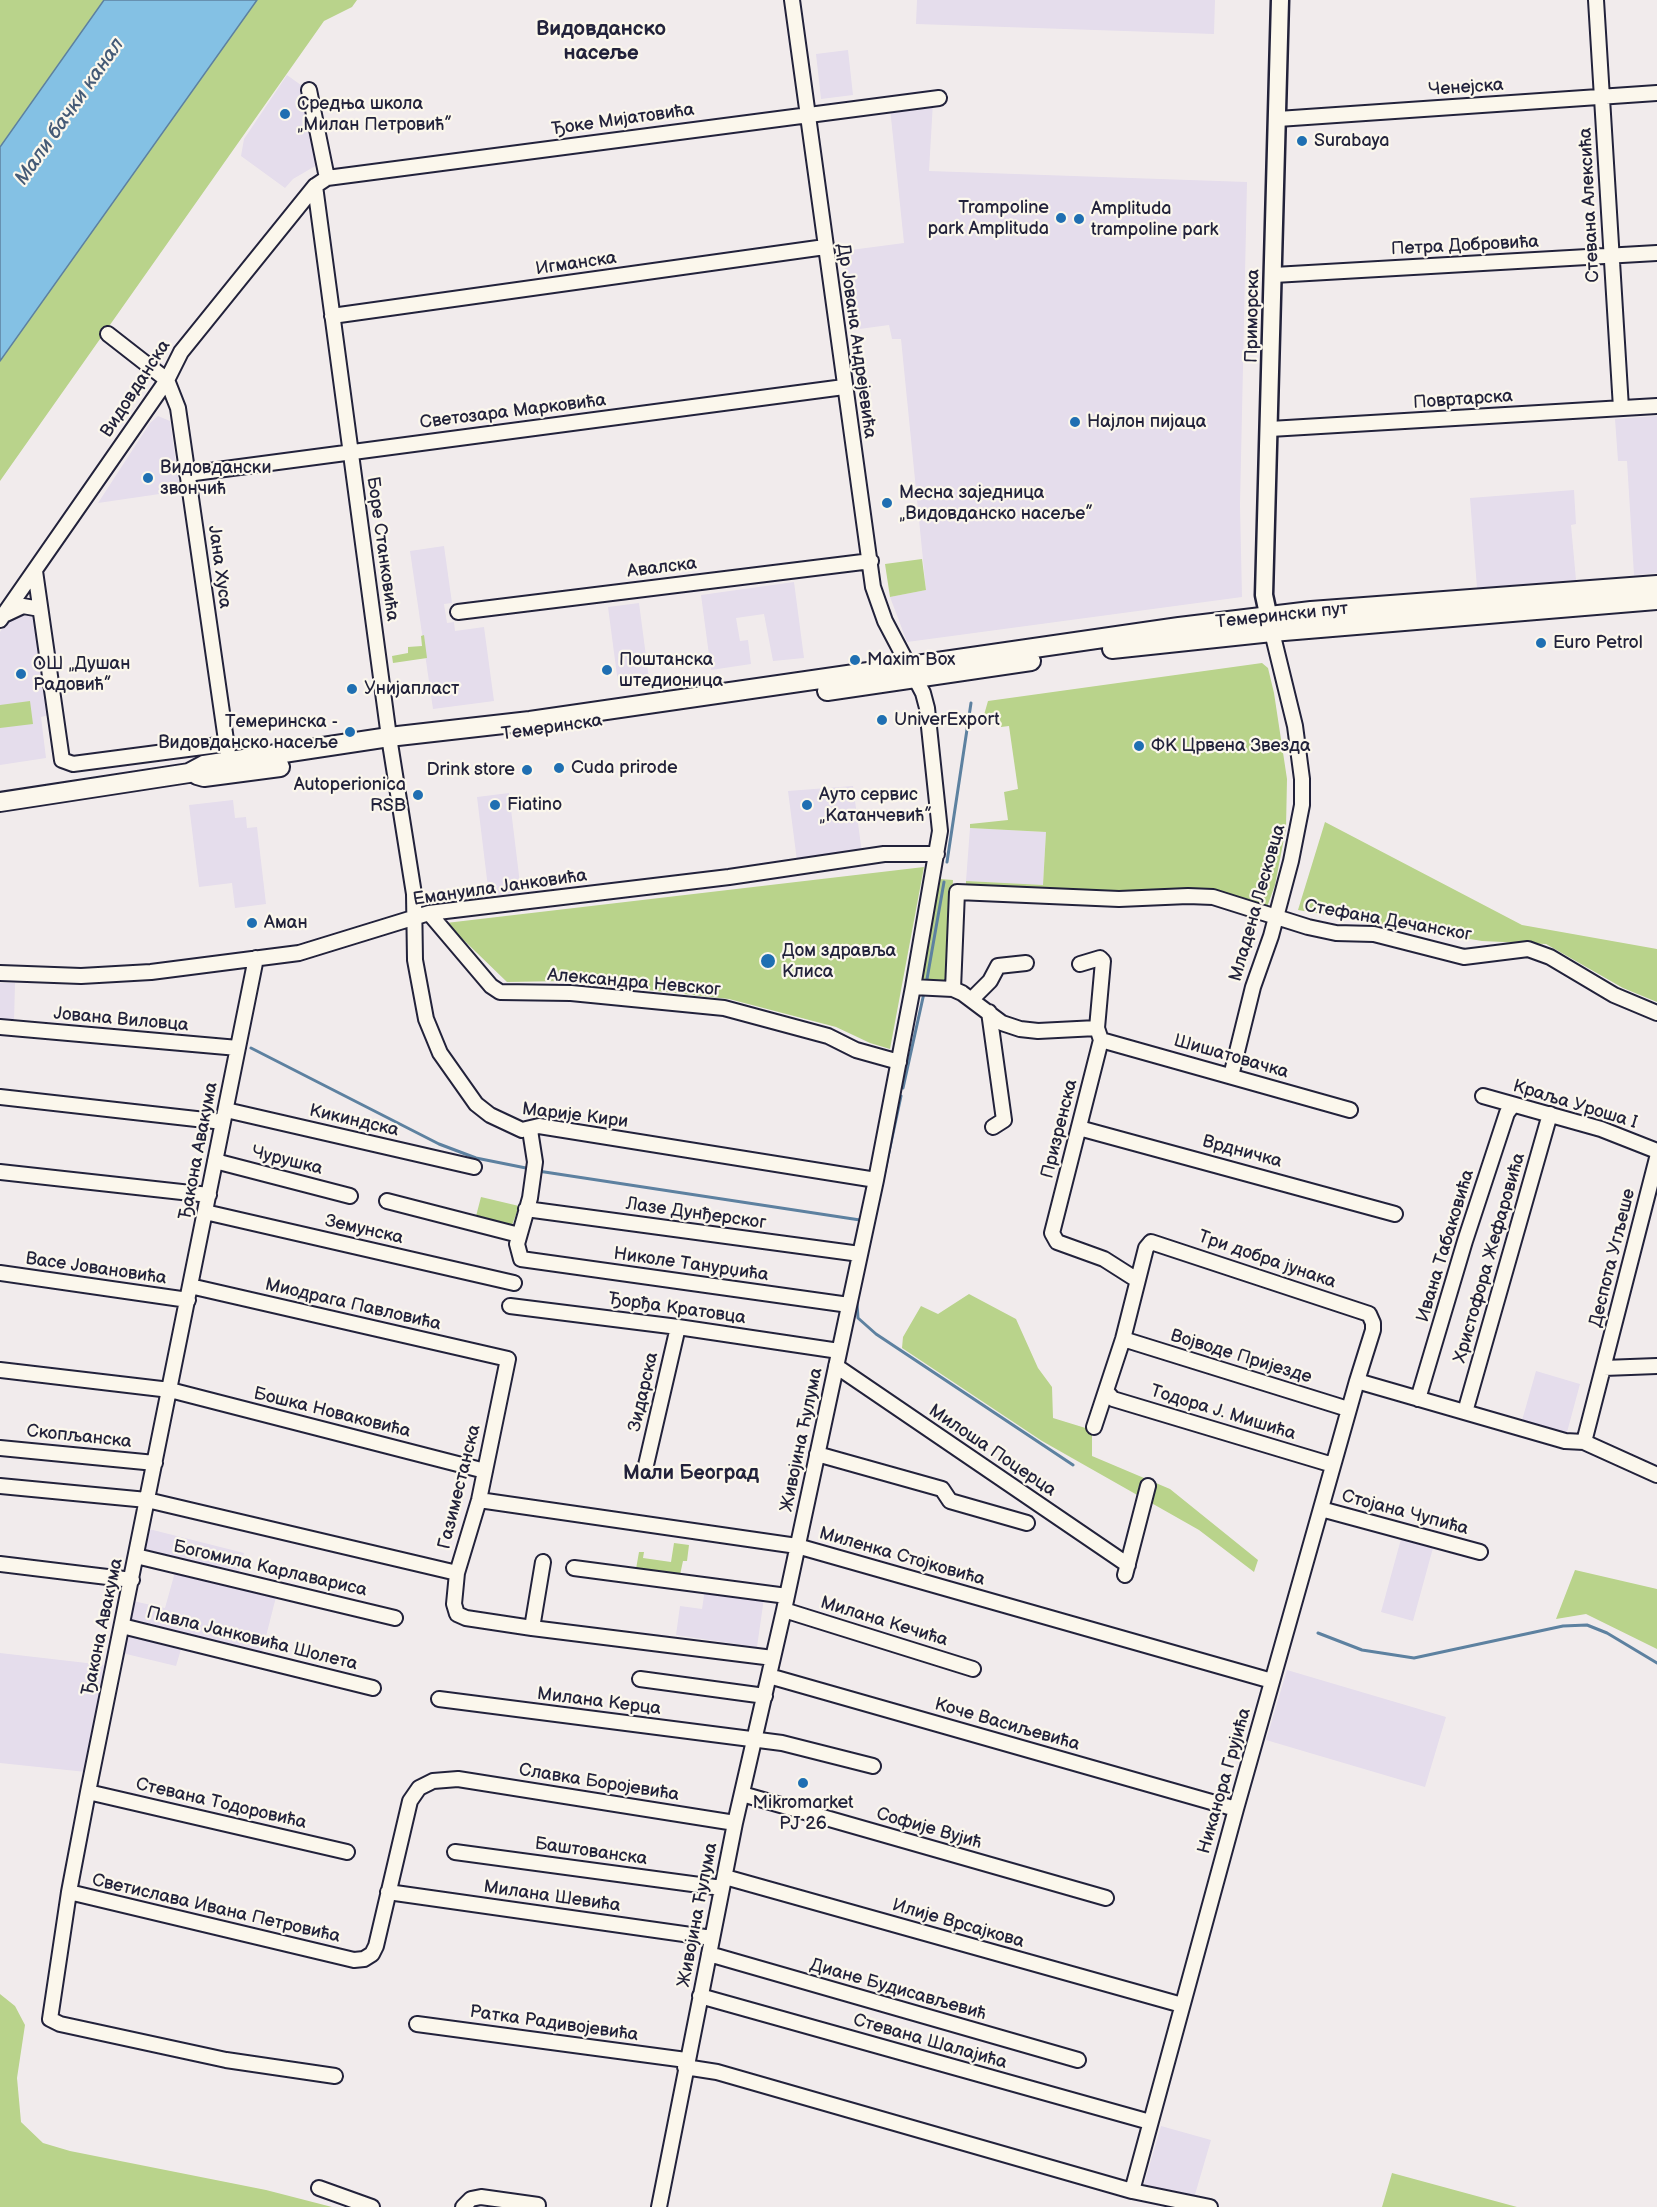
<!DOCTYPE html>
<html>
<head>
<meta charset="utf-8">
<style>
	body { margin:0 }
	canvas { display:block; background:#f1ebec }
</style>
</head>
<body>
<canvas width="1657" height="2207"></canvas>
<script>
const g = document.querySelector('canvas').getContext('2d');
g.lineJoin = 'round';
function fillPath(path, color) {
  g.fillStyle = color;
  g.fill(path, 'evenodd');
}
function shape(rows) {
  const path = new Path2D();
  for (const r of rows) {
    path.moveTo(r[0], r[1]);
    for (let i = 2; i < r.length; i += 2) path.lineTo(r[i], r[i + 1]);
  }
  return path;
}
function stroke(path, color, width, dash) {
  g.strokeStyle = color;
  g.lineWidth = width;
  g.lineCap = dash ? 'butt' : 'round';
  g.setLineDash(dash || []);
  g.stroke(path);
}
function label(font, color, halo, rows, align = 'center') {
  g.font = font + ' "Balsamiq Sans",sans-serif';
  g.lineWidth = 4.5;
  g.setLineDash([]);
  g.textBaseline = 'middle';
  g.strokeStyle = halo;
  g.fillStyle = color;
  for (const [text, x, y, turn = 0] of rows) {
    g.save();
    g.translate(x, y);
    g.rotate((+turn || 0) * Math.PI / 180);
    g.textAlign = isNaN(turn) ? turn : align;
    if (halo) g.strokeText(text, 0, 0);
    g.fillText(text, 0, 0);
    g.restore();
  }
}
const built = shape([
	[917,0,1215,0,1214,34,916,24],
	[848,50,853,95,821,99,816,54],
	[287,75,305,88,317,165,293,179,285,188,241,156,244,139],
	[933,102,929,171,1247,182,1240,505,1242,597,907,642,890,597,926,590,901,339,892,339,889,325,852,330,843,251,904,243,890,108],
	[158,416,170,421,180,491,98,503,150,423],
	[1657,416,1657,573,1634,575,1627,461,1618,461,1615,419],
	[1574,490,1576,524,1571,525,1576,580,1477,588,1470,498],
	[444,546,452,603,444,604,447,623,454,622,455,631,484,627,494,701,433,709,410,551],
	[794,582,804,658,773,661,764,614,736,618,740,641,748,640,751,664,711,670,701,595],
	[639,603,649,679,618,683,608,607],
	[21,615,34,617,49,715,41,717,46,758,0,765,0,632,8,621],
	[853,786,862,853,797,861,788,791],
	[509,793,521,892,489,896,477,797],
	[233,800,235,818,246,817,247,828,257,827,266,904,235,908,232,883,199,887,189,805],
	[970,828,1046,832,1043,885,966,881],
	[0,983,15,983,14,1022,0,1022],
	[1536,1371,1580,1384,1566,1436,1521,1424],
	[149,1529,244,1553,238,1575,144,1551],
	[1401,1539,1433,1548,1413,1621,1381,1612],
	[175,1572,276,1597,261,1656,131,1622,133,1601,165,1608],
	[705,1589,764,1598,757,1647,676,1635,680,1606,702,1609],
	[127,1632,182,1646,176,1666,122,1653],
	[0,1653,104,1665,86,1772,0,1763],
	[1287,1670,1446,1717,1425,1787,1266,1740],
	[1161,2126,1211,2140,1194,2198,1144,2184]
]);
const green = shape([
	[0,0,104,0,0,147],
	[257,0,357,0,352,7,324,21,0,481,0,361],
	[922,559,926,590,890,597,885,564],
	[424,635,427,658,393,663,392,656,408,653,408,647,422,646,421,636],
	[1262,663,1268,668,1274,693,1287,779,1286,828,1275,885,1267,907,1211,891,1195,889,1116,894,966,886,966,881,1043,885,1046,832,970,828,970,824,1008,820,1004,792,1018,789,1009,726,1001,727,1000,719,982,722,988,701],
	[30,701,33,724,0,728,0,705],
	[1325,822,1522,925,1657,949,1657,1002,1623,988,1546,944,1482,941,1298,910],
	[924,867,890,1049,870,1043,836,1027,729,999,565,981,507,982,446,923],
	[940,879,953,880,948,978,944,983,920,983],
	[481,1197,519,1206,511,1228,475,1220],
	[969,1294,1016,1319,1038,1368,1052,1387,1053,1418,1092,1430,1092,1456,1170,1489,1258,1560,1254,1572,1199,1530,1042,1441,902,1348,903,1337,921,1306,938,1314],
	[674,1543,689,1545,687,1561,683,1561,680,1575,636,1569,639,1552,644,1552,643,1558,671,1562],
	[1575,1570,1657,1589,1657,1649,1586,1614,1556,1619],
	[0,1994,15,2006,25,2025,17,2078,21,2122,43,2143,70,2151,266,2190,332,2207,0,2207],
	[1392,2173,1517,2207,1382,2207]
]);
const water = shape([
	[104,0,257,0,0,361,0,147,104,0]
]);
const stream = shape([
	[947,862,971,703],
	[927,979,944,882],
	[251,1048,439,1144,476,1158,531,1169],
	[903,1088,924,993],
	[538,1171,860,1220],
	[868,1250,901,1096],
	[857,1303,858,1318,876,1334,1073,1465],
	[1318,1633,1362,1650,1414,1658,1563,1626,1587,1625,1607,1633,1657,1663]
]);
const minor = shape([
	[1596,0,1621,408],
	[309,90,327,178],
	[1278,119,1657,93],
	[315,186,389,737,414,894,415,960,426,1019,440,1053,476,1104,490,1115,522,1130,539,1126,876,1180],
	[1274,275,1657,253],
	[332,316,825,247],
	[108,334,167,380,178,408,229,761],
	[1270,429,1657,406],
	[187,474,844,387],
	[35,571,62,760,73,764,226,744],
	[458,612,871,561],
	[6,614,23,606,40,609],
	[0,620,167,380,181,352,315,186,327,178,939,98],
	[429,913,491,986,500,992,571,993,724,1008,828,1036,856,1050,899,1062],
	[256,958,88,1792,69,1892,50,2019,60,2024,226,2060,335,2076],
	[1080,964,1100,958,1103,961,1097,1028,1101,1040,1052,1233,1057,1242,1104,1259,1137,1280],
	[0,973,81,976,151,972,299,953,429,913,729,877,884,854,937,854],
	[913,987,953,989,962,993,1002,1023,1020,1029,1038,1031,1097,1028],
	[953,989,957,892,1119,899,1188,896,1213,897,1308,927,1336,933,1374,934,1464,957,1528,949,1550,957,1614,995,1657,1013],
	[972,999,990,981,998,966,1026,963],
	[989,1012,1004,1120,993,1127],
	[0,1027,238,1048],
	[1101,1040,1350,1110],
	[1231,1076,1253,987,1271,936,1291,861,1302,805,1302,779,1295,726,1272,632],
	[1483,1096,1601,1129,1657,1151],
	[0,1097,223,1122],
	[226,1110,474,1167],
	[1079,1128,1395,1214],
	[530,1130,535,1162,530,1198,517,1244,521,1259,849,1305],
	[1657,1158,1584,1442,1657,1475],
	[215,1161,350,1196],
	[0,1172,209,1195],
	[387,1201,519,1235],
	[526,1209,860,1254],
	[205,1212,514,1283],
	[0,1273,188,1300],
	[190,1286,508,1359,479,1500,457,1573,454,1604,457,1614,466,1618,532,1628,773,1658],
	[510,1306,678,1327,839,1351],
	[1123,1339,1348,1409],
	[836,1366,1128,1565],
	[1604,1368,1657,1366],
	[0,1370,170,1390,485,1471],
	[1106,1391,1113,1399,1333,1465],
	[1418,1399,1465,1241,1507,1113,1513,1105],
	[1465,1412,1550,1114],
	[1094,1427,1123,1339,1146,1248,1151,1242,1369,1314,1373,1323,1373,1330,1357,1381],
	[0,1448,155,1463],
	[817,1454,942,1489,950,1501,1027,1523],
	[646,1465,678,1327],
	[0,1486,147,1500,457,1573],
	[479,1500,797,1546,1272,1681],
	[1321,1509,1480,1552],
	[136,1556,395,1618],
	[0,1564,132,1580],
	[574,1568,787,1596],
	[1125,1575,1148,1486],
	[784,1610,973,1669],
	[122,1626,373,1688],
	[532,1628,543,1562],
	[769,1676,1236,1809],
	[640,1679,765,1696],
	[439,1699,782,1743,873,1766],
	[88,1792,347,1852],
	[742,1794,1106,1898],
	[455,1852,722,1888],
	[725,1877,1182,2005],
	[69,1892,354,1960,364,1959,372,1954,376,1946,410,1801,419,1788,433,1781,458,1779,735,1823],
	[388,1892,712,1938],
	[709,1954,1078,2060],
	[700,1996,1150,2122],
	[417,2024,686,2060],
	[685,2067,717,2072,1132,2191,1210,2207],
	[319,2188,372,2207],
	[1132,2191,1236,1809,1357,1381,1565,1441,1584,1442],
	[463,2207,471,2199,481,2197,538,2205],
	[659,2207,735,1823,784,1610,876,1180,913,987,940,831,927,708,923,693,885,621,873,587,792,0]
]);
const tertiary = shape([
	[1271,628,1264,595,1280,0]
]);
const secondary = shape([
	[1112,649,1272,632,1657,600],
	[827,691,1031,661],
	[197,775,204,777,280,767],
	[0,802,189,773,204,765,389,737,530,721,1179,627,1311,611,1657,585]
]);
const markers = [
	[285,114,6,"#1f6fb2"],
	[1302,141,6,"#1f6fb2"],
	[1061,218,6,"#1f6fb2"],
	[1079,219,6,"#1f6fb2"],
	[1075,422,6,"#1f6fb2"],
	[148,478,6,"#1f6fb2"],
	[887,503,6,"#1f6fb2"],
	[1541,643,6,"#1f6fb2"],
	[855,660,6,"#1f6fb2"],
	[607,670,6,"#1f6fb2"],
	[21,674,6,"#1f6fb2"],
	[352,689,6,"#1f6fb2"],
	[882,720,6,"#1f6fb2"],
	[350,732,6,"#1f6fb2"],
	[1139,746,6,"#1f6fb2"],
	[559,768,6,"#1f6fb2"],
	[527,770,6,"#1f6fb2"],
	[418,795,6,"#1f6fb2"],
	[495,805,6,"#1f6fb2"],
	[807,805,6,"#1f6fb2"],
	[252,923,6,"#1f6fb2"],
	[768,961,8,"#1f6fb2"],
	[803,1783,6,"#1f6fb2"]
];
const streetNames = [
	["Ченејска",1466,88,-4],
	["Ђоке Мијатовића",623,120,-8],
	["Стевана Алексића",1590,205,-93],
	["Петра Добровића",1465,246,-3],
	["Игманска",576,264,-8],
	["Приморска",1253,316,-89],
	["Др Јована Андрејевића",856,341,82],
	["Видовданска",136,389,-57],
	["Повртарска",1463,400,-4],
	["Светозара Марковића",513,412,-7],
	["Боре Станковића",382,549,82],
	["Јана Хуса",219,567,82],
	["Авалска",662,568,-7],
	["Темерински пут",1282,616,-6],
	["Темеринска",552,728,-8],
	["Емануила Јанковића",500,888,-8],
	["Младена Лесковца",1258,903,-74],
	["Стефана Дечанског",1388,921,10],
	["Александра Невског",634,983,5],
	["Јована Виловца",121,1020,5],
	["Шишатовачка",1231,1057,16],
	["Краља Уроша I",1575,1105,17],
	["Марије Кири",575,1116,7],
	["Кикиндска",354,1121,13],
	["Призренска",1060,1129,-76],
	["Ђакона Авакума",199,1151,-79],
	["Врдничка",1242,1152,15],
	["Чурушка",287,1161,14],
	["Лазе Дунђерског",696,1214,8],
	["Земунска",364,1230,13],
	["Ивана Табаковића",1446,1246,-73],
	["Христофора Жефаровића",1490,1258,-74],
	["Деспота Угљеше",1613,1258,-76],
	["Три добра јунака",1267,1260,19],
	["Николе Танурџића",691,1265,8],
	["Васе Јовановића",96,1269,8],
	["Миодрага Павловића",353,1305,13],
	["Ђорђа Кратовца",677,1309,8],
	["Војводе Пријезде",1241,1357,17],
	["Зидарска",644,1392,-77],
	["Бошка Новаковића",332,1413,14],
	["Тодора Ј. Мишића",1223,1413,17],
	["Скопљанска",79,1437,6],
	["Живојина Ћулума",802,1440,-78],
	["Милоша Поцерца",992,1451,34],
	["Газиместанска",460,1487,-76],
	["Стојана Чупића",1405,1513,15],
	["Миленка Стојковића",902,1557,16],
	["Богомила Карлавариса",270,1569,13],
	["Милана Кечића",884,1622,17],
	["Ђакона Авакума",103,1627,-78],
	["Павла Јанковића Шолета",252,1639,14],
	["Милана Керца",599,1702,7],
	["Коче Васиљевића",1007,1725,16],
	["Никанора Грујића",1225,1781,-74],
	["Славка Боројевића",599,1783,9],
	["Стевана Тодоровића",221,1804,13],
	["Софије Вујић",929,1829,16],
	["Баштованска",591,1852,8],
	["Милана Шевића",552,1897,8],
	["Светислава Ивана Петровића",216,1909,13],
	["Живојина Ћулума",698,1915,-79],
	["Илије Врсајкова",958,1924,16],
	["Диане Будисављевић",898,1990,16],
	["Ратка Радивојевића",554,2024,8],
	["Стевана Шалајића",930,2042,16]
];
const poiNames = [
	["Средња школа",297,104],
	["„Милан Петровић”",297,125],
	["Surabaya",1314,141],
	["Trampoline",1049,208,"right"],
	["park Amplituda",1049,229,"right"],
	["Amplituda",1091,209],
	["trampoline park",1091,230],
	["Најлон пијаца",1087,422],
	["Видовдански",160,468],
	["звончић",160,489],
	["Месна заједница",899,493],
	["„Видовданско насеље”",899,514],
	["Euro Petrol",1553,643],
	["Поштанска",619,660],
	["штедионица",619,681],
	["Maxim Box",867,660],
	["ОШ „Душан",33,664],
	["Радовић”",33,685],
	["Унијапласт",364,689],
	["UniverExport",894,720],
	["Темеринска -",338,722,"right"],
	["Видовданско насеље",338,743,"right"],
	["ФК Црвена Звезда",1151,746],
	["Cuda prirode",571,768],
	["Drink store",515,770,"right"],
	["Autoperionica",406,785,"right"],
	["RSB",406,806,"right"],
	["Ауто сервис",819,795],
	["„Катанчевић”",819,816],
	["Fiatino",507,805],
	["Аман",264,923],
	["Дом здравља",782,951],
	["Клиса",782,972],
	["Mikromarket",803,1803,"center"],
	["PJ 26",803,1824,"center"]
];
const waterNames = [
	["Мали бачки канал",70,112,-55]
];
const neighbourhoodNames = [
	["Мали Београд",691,1474]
];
const quarterNames = [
	["Видовданско",601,30],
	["насеље",601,54]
];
fillPath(built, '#e5ddec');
fillPath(green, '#b9d38b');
fillPath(water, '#84c1e4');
stroke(water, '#5d81a0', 1.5);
stroke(stream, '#5d81a0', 3);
stroke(minor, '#22223b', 18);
stroke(tertiary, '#22223b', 21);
stroke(secondary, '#22223b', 22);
stroke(minor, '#fbf7ec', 14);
stroke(tertiary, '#fbf7ec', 16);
stroke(secondary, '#fbf7ec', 18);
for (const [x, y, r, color] of markers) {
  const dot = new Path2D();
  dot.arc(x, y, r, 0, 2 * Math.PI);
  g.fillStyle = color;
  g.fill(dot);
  stroke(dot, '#fbf7ec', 2);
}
label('18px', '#22223b', '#fbf7ec', streetNames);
label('18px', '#22223b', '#fbf7ec', poiNames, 'left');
label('italic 20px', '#445a76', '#fbf7ec', waterNames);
label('bold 20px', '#22223b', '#fbf7ec', neighbourhoodNames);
label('bold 21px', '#22223b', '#fbf7ec', quarterNames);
</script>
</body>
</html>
